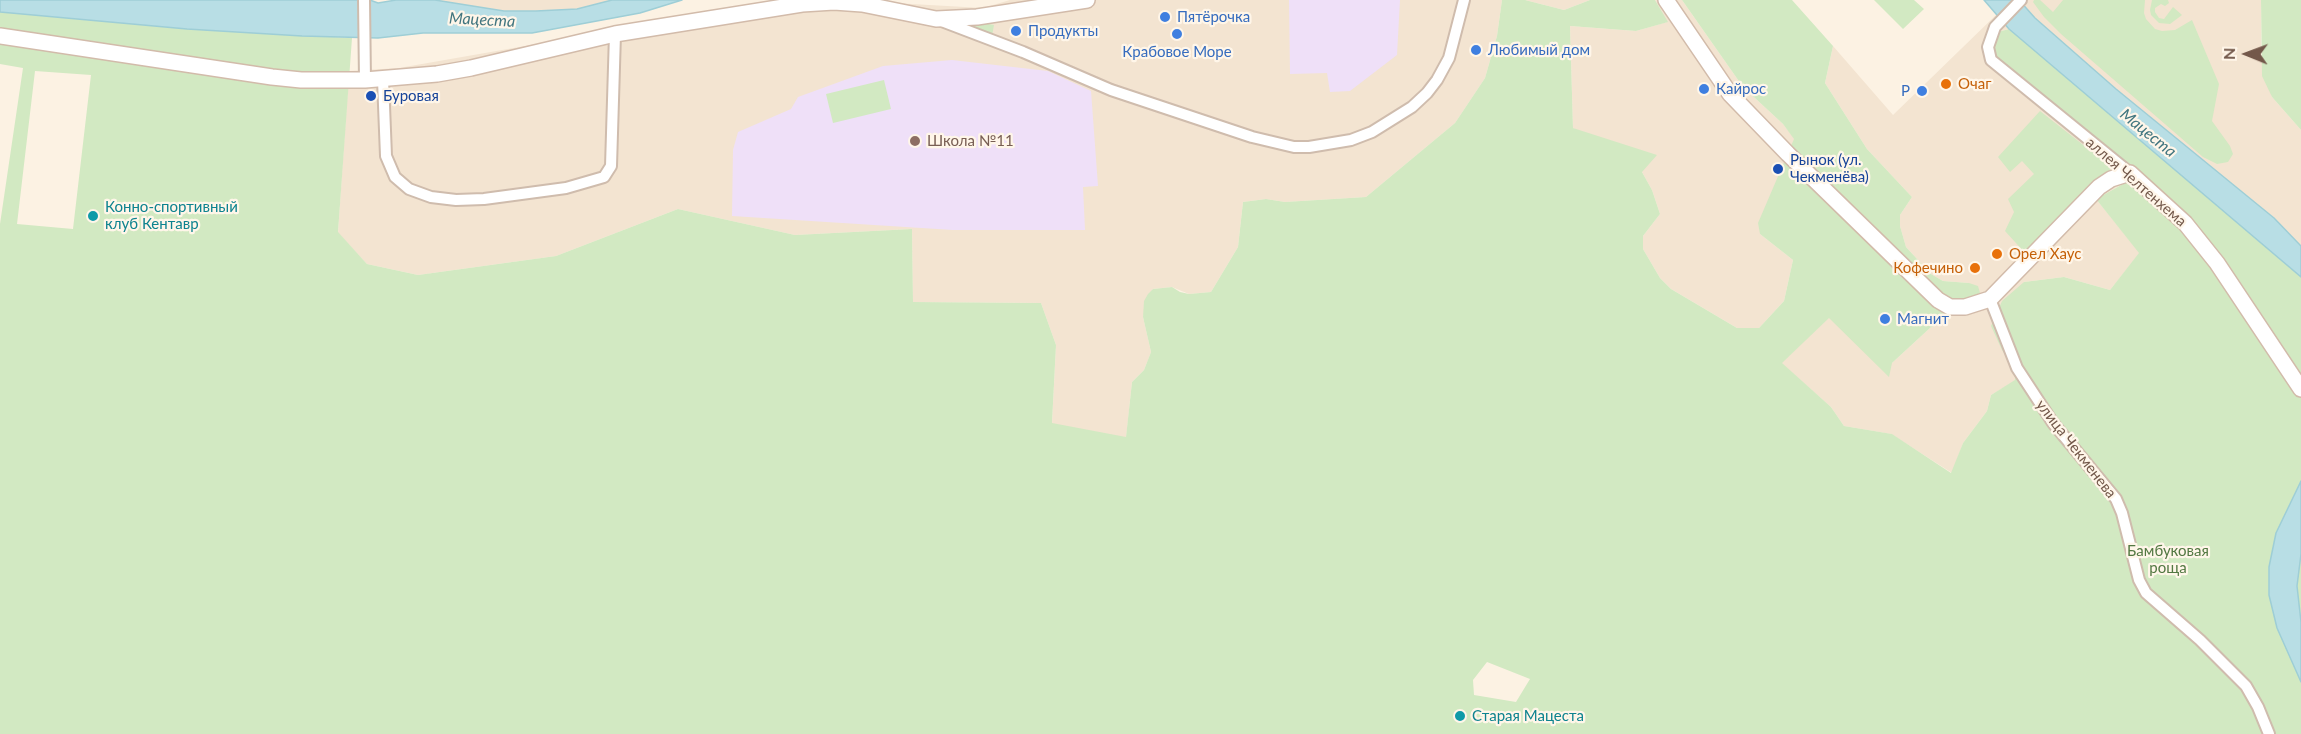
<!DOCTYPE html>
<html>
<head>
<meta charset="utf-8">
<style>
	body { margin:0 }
	#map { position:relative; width:2301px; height:734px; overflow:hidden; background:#fcf2e3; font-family:Lato,sans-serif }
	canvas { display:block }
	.north { position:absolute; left:2217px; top:24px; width:60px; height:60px; -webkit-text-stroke:4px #fff6e9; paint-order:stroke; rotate:271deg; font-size:16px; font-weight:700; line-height:24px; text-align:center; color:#73584a }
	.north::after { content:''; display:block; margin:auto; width:21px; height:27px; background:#73584a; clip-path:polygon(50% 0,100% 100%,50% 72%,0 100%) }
</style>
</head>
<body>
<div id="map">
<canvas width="2301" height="734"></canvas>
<div class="north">N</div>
</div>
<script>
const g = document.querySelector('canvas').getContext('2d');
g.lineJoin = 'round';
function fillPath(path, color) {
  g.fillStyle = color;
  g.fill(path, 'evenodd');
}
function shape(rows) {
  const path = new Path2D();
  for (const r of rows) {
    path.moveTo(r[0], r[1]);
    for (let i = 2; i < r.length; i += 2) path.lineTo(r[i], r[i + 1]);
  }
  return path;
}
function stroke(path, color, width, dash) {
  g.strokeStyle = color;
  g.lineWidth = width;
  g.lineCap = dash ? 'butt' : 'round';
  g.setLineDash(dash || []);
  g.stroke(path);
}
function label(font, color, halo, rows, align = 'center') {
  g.font = font + ' Lato,sans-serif';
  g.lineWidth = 4.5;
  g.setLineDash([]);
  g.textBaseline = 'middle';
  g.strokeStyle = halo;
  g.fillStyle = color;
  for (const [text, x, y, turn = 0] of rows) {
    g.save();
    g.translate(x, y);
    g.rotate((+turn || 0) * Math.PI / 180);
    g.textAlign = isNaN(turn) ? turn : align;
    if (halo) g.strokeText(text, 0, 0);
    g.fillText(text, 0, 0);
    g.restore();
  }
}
const residential = shape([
	[435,0,612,0,577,9,536,11,504,11],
	[840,0,983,8,1010,0,1502,0,1497,36,1485,78,1455,123,1366,197,1285,202,1266,199,1243,202,1238,247,1211,292,1189,294,1172,287,1153,289,1143,317,1151,352,1144,370,1132,382,1126,438,1052,424,1056,345,1041,303,913,302,912,229,795,235,678,209,556,256,418,275,367,264,338,233,349,71,399,68,777,2],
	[1525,0,1590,0,1564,10],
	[1655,0,1682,0,1743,87,1783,124,1795,139,1760,234,1793,260,1784,301,1759,328,1737,328,1671,289,1660,278,1643,249,1643,236,1660,214,1652,190,1642,172,1573,128,1570,26,1636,31,1667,22],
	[2019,0,2261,0,2261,57,2272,97,2301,130,2301,246,2274,218,2116,89,2035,18],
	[1996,15,2009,29,1994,33,2134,178,2096,199,2140,253,2110,290,2064,277,2024,282,2015,381,1991,395,1987,411,1963,443,1952,473,1891,434,1844,426,1831,407,1781,363,1829,317,1892,363,1930,328,1977,298,1969,283,1943,281,1931,274,1906,247,1900,226,1900,215,1912,197,1867,149,1825,83,1833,46,1893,115]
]);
const education = shape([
	[1289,0,1400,0,1397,55,1350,91,1330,92,1327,73,1290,74],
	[952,60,1048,71,1091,91,1098,186,1083,187,1085,230,953,230,732,216,733,150,738,132,791,109,798,97,883,66]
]);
const green = shape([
	[1502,0,1525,0,1564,10,1590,0,1655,0,1668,22,1636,31,1570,26,1573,128,1657,155,1642,172,1652,190,1660,214,1643,236,1643,249,1660,278,1671,289,1737,328,1759,328,1784,301,1793,260,1760,234,1758,223,1794,139,1783,124,1743,87,1682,0,1792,0,1833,46,1825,83,1867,149,1912,197,1900,215,1900,226,1906,247,1931,274,1943,281,1969,283,1978,286,1980,293,1977,298,1930,328,1892,363,1889,377,1829,318,1782,363,1831,407,1844,426,1892,434,1951,473,1963,443,1987,411,1991,395,2015,380,2015,369,2002,350,1991,326,2002,301,2024,282,2064,277,2110,290,2139,253,2096,199,2134,178,1999,65,1992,51,1994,33,2009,29,2301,277,2301,481,2276,533,2269,595,2277,628,2301,682,2301,734,0,734,0,224,23,68,0,64,0,12,187,29,352,38,338,232,367,264,418,275,556,256,678,209,795,235,912,229,913,302,1041,303,1056,345,1052,423,1126,437,1132,382,1144,370,1151,352,1143,317,1144,301,1148,294,1153,289,1172,287,1180,292,1189,294,1211,292,1238,247,1243,202,1266,199,1285,202,1366,197,1455,123,1485,78,1497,36],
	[35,71,91,75,73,229,17,224],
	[1487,662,1530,679,1516,702,1474,695,1473,680],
	[1874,0,1914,0,1924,9,1903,29],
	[2034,0,2040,0,2053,12,2063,0,2145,0,2144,13,2146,19,2155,29,2162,31,2175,30,2192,20,2219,84,2212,121,2230,146,2233,154,2228,162,2217,164,2203,157,2061,34,2044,17,2033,2],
	[2152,0,2168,0,2169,3,2165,6,2161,4,2155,8,2155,12,2159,18,2164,19,2173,7,2182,15,2170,24,2159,23,2151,15,2150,10],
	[2261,0,2301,0,2301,130,2272,97,2262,76],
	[984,23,994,25,992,36,961,25],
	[884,80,891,109,833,123,826,94],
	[2040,111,2110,166,2110,169,2109,173,2026,254,2005,231,2014,212,2008,199,2034,174,2022,161,2010,172,1998,157],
	[2301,554,2301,622,2297,586]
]);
const water = shape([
	[0,0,370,0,378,3,396,0,435,0,504,11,536,11,577,9,612,0,682,0,640,13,532,33,423,33,378,38,302,36,187,29,0,12,0,0],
	[1984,0,2019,0,2035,18,2116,89,2274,218,2301,246,2301,277,2009,29,1984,0],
	[2301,481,2301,554,2297,586,2301,622,2301,682,2277,628,2269,595,2269,567,2276,533,2301,481]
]);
const minor = shape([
	[364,0,365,80],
	[2021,0,1995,27,1988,47,1991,60,2130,173],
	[939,20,1023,52,1111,90,1252,137,1294,147,1309,147,1351,140,1372,132,1412,107,1427,93,1437,80,1449,58,1464,0],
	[383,80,386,156,395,177,409,189,431,197,456,200,484,199,566,188,604,177,611,166,615,34],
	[1990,299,2017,368,2053,423,2116,499,2122,513,2139,580,2146,593,2200,640,2246,686,2258,707,2269,734]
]);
const secondary = shape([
	[1666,0,1730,94,1788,154,1938,300,1950,307,1965,307,1990,299,2099,187,2111,179,2130,173,2185,223,2217,263,2301,389],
	[0,36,272,77,301,80,365,80,437,74,471,68,615,34,802,4,834,2,862,4,936,19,977,17,1087,0]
]);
const markers = [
	[1165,17,6,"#3f7fe0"],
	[1016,31,6,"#3f7fe0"],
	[1177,34,6,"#3f7fe0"],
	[1476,50,6,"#3f7fe0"],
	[1946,84,6,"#e8710a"],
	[1704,89,6,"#3f7fe0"],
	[1922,91,6,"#3f7fe0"],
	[371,96,6,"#1a4fb4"],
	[915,141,6,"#8d6e63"],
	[1778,169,6,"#1a4fb4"],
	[93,216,6,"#0f9aa8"],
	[1997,254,6,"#e8710a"],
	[1975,268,6,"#e8710a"],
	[1885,319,6,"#3f7fe0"],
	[1460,716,6,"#0f9aa8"]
];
const shopNames = [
	["Пятёрочка",1177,17],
	["Продукты",1028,31],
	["Любимый дом",1488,50],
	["Крабовое Море",1177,52,"center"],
	["Кайрос",1716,89],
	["Р",1910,91,"right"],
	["Магнит",1897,319]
];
const foodNames = [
	["Очаг",1958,84],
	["Орел Хаус",2009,254],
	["Кофечино",1963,268,"right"]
];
const transitNames = [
	["Буровая",383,96],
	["Рынок (ул.",1790,160],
	["Чекменёва)",1790,177]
];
const educationNames = [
	["Школа №11",927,141]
];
const streetNames = [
	["аллея Челтенхема",2136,182,41],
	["улица Чекменева",2076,449,52]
];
const cultureNames = [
	["Конно-спортивный",105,207],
	["клуб Кентавр",105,224],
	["Старая Мацеста",1472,716]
];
const parkNames = [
	["Бамбуковая",2168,551],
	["роща",2168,568]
];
const waterNames = [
	["Мацеста",482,20,3],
	["Мацеста",2148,133,39]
];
fillPath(residential, '#f3e4d1');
fillPath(education, '#efe0f8');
fillPath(green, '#d2e9c2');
fillPath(water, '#b8dee5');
stroke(water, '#9eced6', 1.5);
stroke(minor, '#cfbcad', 14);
stroke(secondary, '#d2bbaa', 18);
stroke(minor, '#fff', 10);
stroke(secondary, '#fff', 15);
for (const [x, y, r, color] of markers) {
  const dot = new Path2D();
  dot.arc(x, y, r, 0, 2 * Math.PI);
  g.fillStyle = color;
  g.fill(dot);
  stroke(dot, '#fff6e9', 2);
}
label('15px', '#366cbe', '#fff6e9', shopNames, 'left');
label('15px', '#c56008', '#fff6e9', foodNames, 'left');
label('15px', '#164399', '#fff6e9', transitNames, 'left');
label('15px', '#785e54', '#fff6e9', educationNames, 'left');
label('15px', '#73584a', '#fff6e9', streetNames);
label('15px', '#0d838f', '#fff6e9', cultureNames, 'left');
label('15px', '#537842', '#fff6e9', parkNames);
label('italic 16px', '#41757f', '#fff6e9', waterNames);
</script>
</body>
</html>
